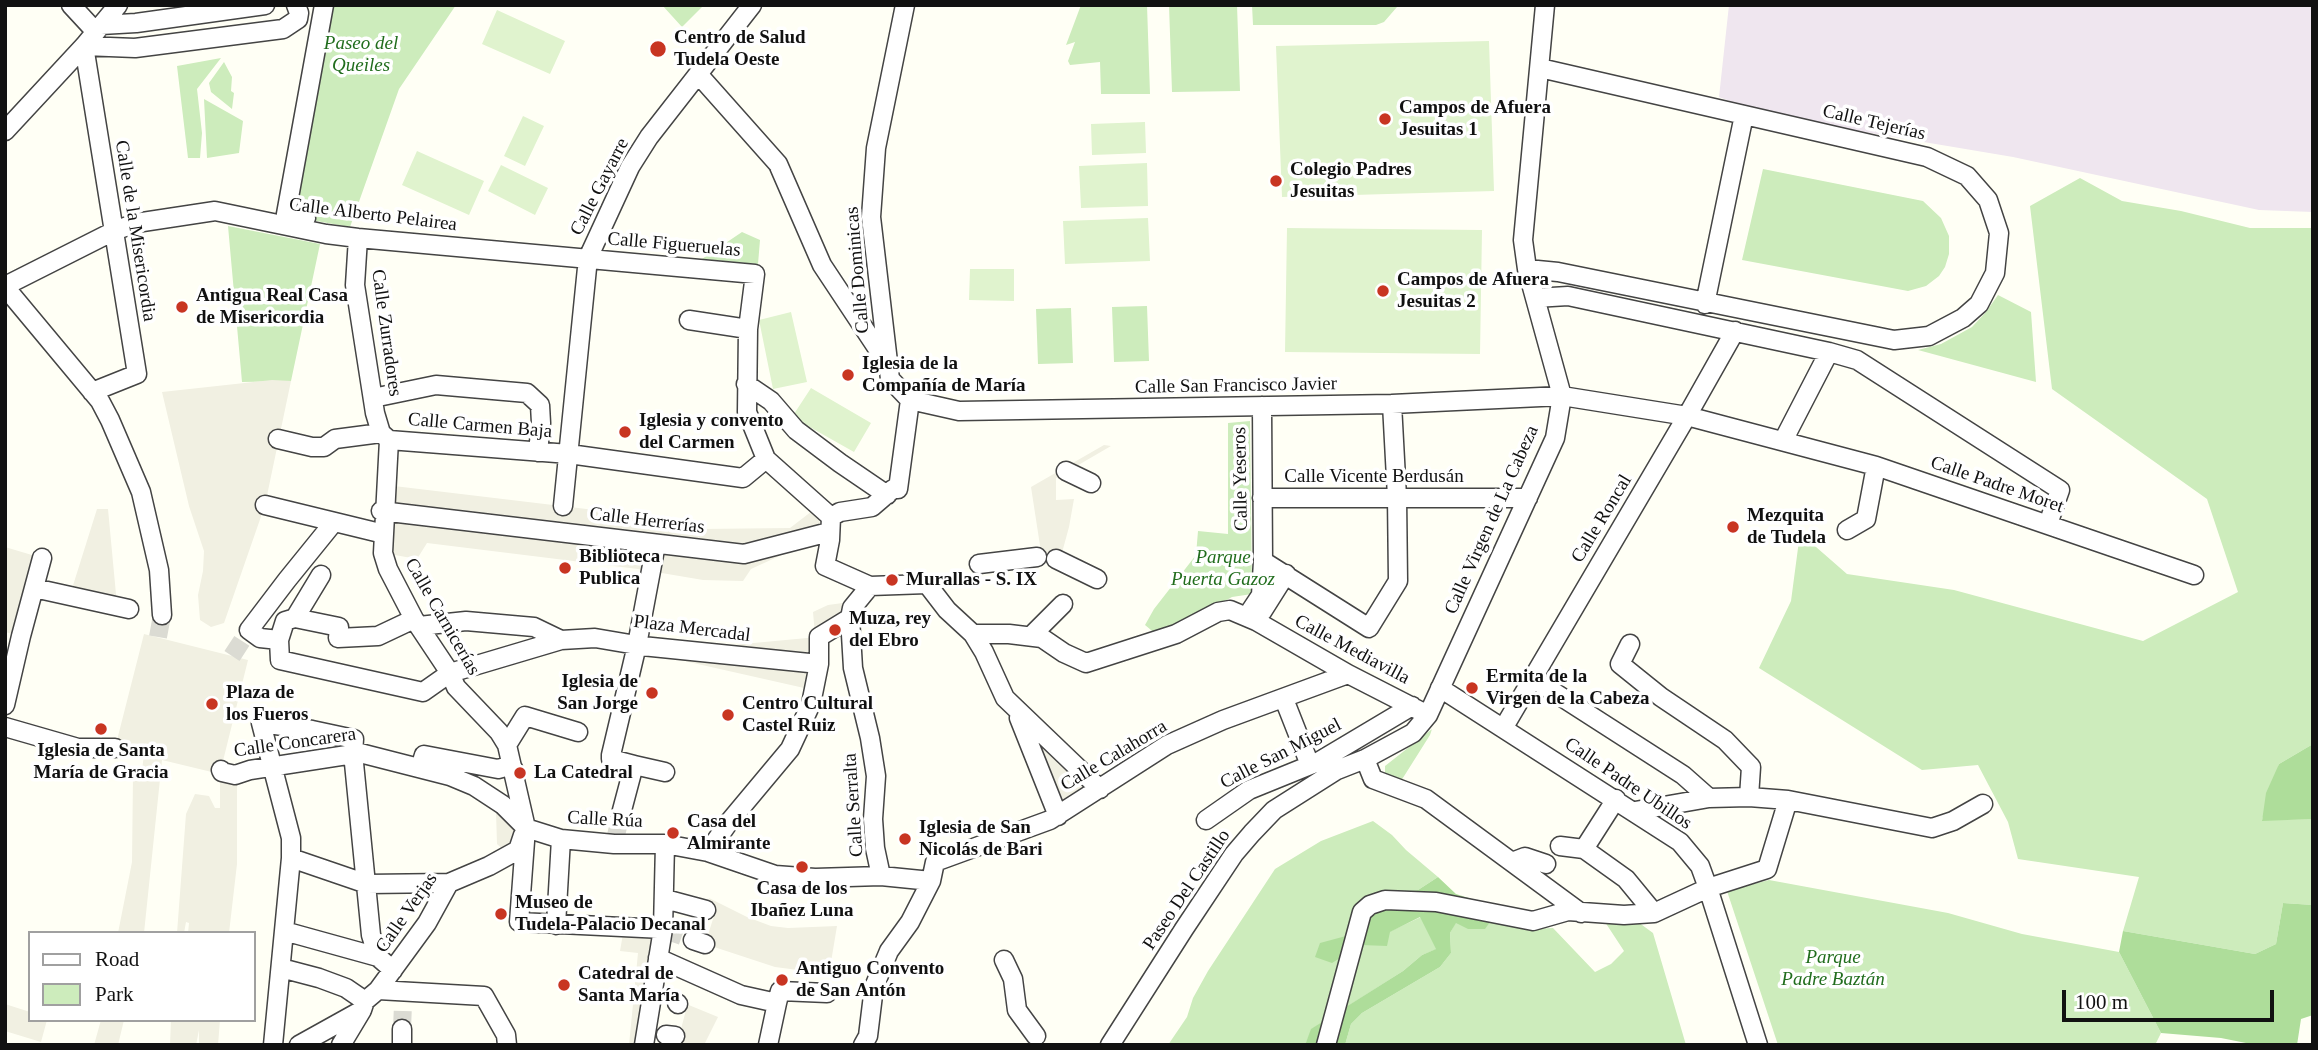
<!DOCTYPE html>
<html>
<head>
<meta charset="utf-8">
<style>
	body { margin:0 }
	#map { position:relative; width:2318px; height:1050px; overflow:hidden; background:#fffff5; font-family:Georgia,serif }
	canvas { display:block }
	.frame { position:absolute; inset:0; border:7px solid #111; pointer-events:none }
	.legend { position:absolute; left:28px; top:931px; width:228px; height:91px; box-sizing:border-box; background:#fff; border:2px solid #a0a0a0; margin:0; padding:9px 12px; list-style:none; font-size:21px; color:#111 }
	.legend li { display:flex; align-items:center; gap:14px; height:35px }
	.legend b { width:35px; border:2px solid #a0a0a0 }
	.scale { position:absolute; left:2062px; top:990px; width:212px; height:32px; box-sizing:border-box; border:4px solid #111; border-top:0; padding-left:9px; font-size:21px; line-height:24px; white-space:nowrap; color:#111; -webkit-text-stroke:5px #fff; paint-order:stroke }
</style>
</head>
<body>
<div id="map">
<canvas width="2318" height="1050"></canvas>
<div class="frame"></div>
<ul class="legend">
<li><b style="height:9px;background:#fff"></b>Road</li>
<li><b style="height:19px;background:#cdecbc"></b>Park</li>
</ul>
<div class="scale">100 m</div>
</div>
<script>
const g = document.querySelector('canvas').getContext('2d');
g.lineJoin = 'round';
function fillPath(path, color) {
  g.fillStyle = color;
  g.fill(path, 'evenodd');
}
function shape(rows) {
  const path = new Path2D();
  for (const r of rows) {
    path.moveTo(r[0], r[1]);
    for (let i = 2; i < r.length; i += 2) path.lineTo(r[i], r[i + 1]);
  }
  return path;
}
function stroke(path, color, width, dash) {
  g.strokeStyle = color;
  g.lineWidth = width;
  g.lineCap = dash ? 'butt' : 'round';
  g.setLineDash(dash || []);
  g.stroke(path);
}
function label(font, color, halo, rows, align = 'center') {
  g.font = font + ' Georgia,serif';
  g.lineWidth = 7;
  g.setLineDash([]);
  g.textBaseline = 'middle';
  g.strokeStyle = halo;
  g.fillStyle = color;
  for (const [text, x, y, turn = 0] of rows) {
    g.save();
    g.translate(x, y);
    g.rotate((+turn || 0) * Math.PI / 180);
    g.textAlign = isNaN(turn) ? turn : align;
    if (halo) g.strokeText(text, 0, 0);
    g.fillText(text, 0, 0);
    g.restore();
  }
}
const industrial = shape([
	[1729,5,2313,5,2313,212,2259,210,2013,157,1769,116,1719,97]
]);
const green = shape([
	[317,5,456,5,399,89,350,227,283,215],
	[662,5,704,5,682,27],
	[1081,5,1147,5,1150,94,1101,94,1100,62,1070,65,1068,61,1075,42,1066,45],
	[1169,5,1237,5,1240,91,1172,92],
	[1252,5,1486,5,1397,7,1384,22,1376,25,1253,25],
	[221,58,197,89,202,133,200,158,188,158,177,66],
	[224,62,232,77,231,91,234,93,232,109,211,92,209,83],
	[204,99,243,121,239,153,207,158],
	[1763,169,1923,201,1941,218,1949,236,1949,254,1945,267,1939,276,1926,286,1908,291,1742,260],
	[2080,178,2122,201,2181,211,2250,228,2313,228,2313,744,2279,764,2262,820,2313,819,2313,905,2283,903,2276,944,2255,954,2123,931,2139,877,2018,859,2008,822,1978,765,1922,770,1759,668,1791,601,1800,533,1847,574,1954,590,2143,641,2238,592,2207,499,2052,389,2030,206],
	[228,226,320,244,291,381,242,382],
	[742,232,760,240,758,264,702,259],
	[1998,295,2031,312,2036,382,1918,350,1941,344,1972,327,1986,312],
	[1147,306,1149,361,1114,362,1112,307],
	[1071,308,1073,363,1038,364,1036,309],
	[1250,421,1252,594,1232,597,1167,633,1157,635,1145,625,1154,609,1196,555,1198,531,1228,534,1228,423],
	[1432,729,1430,735,1401,781,1385,776,1385,766],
	[1373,821,1392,835,1406,850,1438,877,1418,890,1393,892,1354,916,1346,936,1361,945,1421,917,1437,949,1422,955,1403,971,1312,1029,1305,1045,1168,1045,1187,1017,1193,998,1208,971,1275,869,1321,841],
	[1769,880,1948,913,2022,934,2119,952,2161,1033,2155,1045,1778,1045,1727,891],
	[1491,919,1527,929,1553,928,1595,972,1611,964,1624,951,1605,922,1638,922,1653,933,1686,1045,1345,1045,1351,1024,1362,1013,1440,967,1451,953,1450,933,1456,922]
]);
const forest = shape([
	[2313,744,2313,819,2262,821,2266,793,2279,764],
	[1438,877,1456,894,1500,908,1485,929,1468,929,1456,923,1450,933,1451,953,1440,967,1362,1013,1351,1024,1345,1045,1305,1045,1311,1029,1403,971,1422,955,1436,949,1420,917,1390,932,1387,946,1361,945,1332,963,1315,957,1320,943,1346,936,1362,903,1393,892,1418,890],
	[2283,903,2313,905,2313,1015,2301,1019,2297,1045,2256,1045,2221,1038,2161,1033,2119,952,2123,931,2255,954,2276,944]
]);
const pitch = shape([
	[497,10,565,41,550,74,482,44],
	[1489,41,1494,191,1282,197,1276,46],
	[523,116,544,126,525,166,504,156],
	[1145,122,1146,153,1092,155,1091,124],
	[417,151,484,181,469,215,402,185],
	[1147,163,1148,206,1081,208,1079,166],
	[501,165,548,188,535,215,488,191],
	[1148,218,1150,261,1065,264,1063,221],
	[1287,228,1482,230,1480,354,1285,352],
	[970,269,1014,269,1014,301,969,300],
	[791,312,807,382,773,389,759,320],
	[811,388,871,423,854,452,792,417]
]);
const plaza = shape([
	[272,380,291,381,265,505,224,623,211,627,200,620,198,595,203,571,204,551,189,506,162,392],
	[1104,445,1111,446,1056,478,1056,500,1074,499,1069,527,1060,560,1037,557,1041,552,1031,487],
	[394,486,620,513,700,529,790,528,816,508,825,542,803,545,775,558,751,569,743,581,703,580,638,569,427,543,417,559,378,552],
	[97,509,108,509,117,605,70,595],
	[5,547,42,558,21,636,5,632],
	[850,602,849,638,815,635,813,612,828,605],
	[144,634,248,660,221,769,237,773,237,864,229,933,188,933,189,923,186,922,184,933,177,933,186,814,195,794,209,796,215,808,220,808,220,774,162,760,144,933,118,933,132,862,133,776,141,777,144,755,115,748],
	[643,636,732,645,818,637,813,690,640,651],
	[1002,701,1100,786,1048,817,1013,722],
	[506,810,526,828,508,854,497,844,496,812],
	[709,898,747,917,771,926,788,928,837,926,829,974,775,967,705,944,714,916,706,913],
	[624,928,663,929,644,1045,629,1045,638,953,620,951],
	[679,1001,718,1017,704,1045,674,1045,677,1029,681,1029,686,1010,677,1006],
	[5,1004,30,1012,30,1020,47,1020,41,1042,5,1031],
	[101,1020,124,1020,118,1045,94,1045],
	[171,1020,220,1020,218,1045,199,1045,199,1030,196,1045,170,1045]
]);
const minorTunnel = shape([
	[158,637,162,615],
	[232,656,249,630],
	[614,844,621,814],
	[665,930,693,940],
	[402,1029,403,1004]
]);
const minor = shape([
	[71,5,96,32],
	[905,5,876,148,871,217,890,379,910,400],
	[101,25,136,23,265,5],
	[84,46,137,374,92,392],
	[84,46,135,48,283,29,298,19,299,13,296,5],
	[698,74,778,164,822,265,887,363],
	[5,131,84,46,118,5],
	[306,218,286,214,324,5],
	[358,238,355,285,375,413,381,433,389,440],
	[1527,269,1558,272,1894,340,1929,336,1963,318,1979,304,1995,273,1999,233,1988,200,1967,176,1927,157,1540,68],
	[5,286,114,231,136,223,215,211,326,234,358,238,755,274,748,329,747,412,766,459,831,517],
	[5,287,100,401,110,420,141,492,159,570,162,615],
	[1535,298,1568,296,1829,352,1857,360,2060,490,2048,524],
	[1705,304,1744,115],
	[689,320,748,329],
	[746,384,771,401,796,430,840,463,887,495],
	[373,398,436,385,527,393,540,405,541,423,538,452],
	[910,400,959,411,1392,404,1562,396,1687,416,1876,466,2194,575],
	[910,400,898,489,893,489,872,507,840,512,831,517,830,540,825,566,870,586,927,584,947,610,973,634,984,652,1005,698,1100,789],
	[278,439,312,447,324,447,335,439,381,433],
	[389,440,383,553,388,569,414,619,450,673,456,687,499,732,507,745,526,828,519,922,663,929],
	[389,440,569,454,743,478,766,459],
	[1783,441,1829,352],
	[1066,471,1091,483],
	[1262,498,1528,498],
	[265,505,384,534],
	[563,506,588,258,630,167,649,137,752,5],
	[381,511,744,554,829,532],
	[1847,530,1866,519,1876,466],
	[1056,559,1097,579],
	[1263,561,1369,628,1398,581,1397,497,1392,404],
	[979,564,1037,557],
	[321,575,295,618,285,621,279,640,280,660,423,692,450,673,561,640,595,638,642,646,819,664],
	[870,586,852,608,850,618,853,668,870,738,876,776,873,819,875,848,881,876],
	[34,588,129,609],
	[1262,612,1286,574],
	[295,618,339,627,338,638,378,636,414,619],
	[1256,621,1251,610,1261,595,1263,561,1262,406],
	[419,626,466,621,534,627,561,640],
	[973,634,1009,634,1042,638,1064,653,1086,663,1176,634,1218,612,1230,610,1256,621,1348,674,1428,715],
	[1031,636,1063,604],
	[279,640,260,638,249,630,287,580,334,522],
	[1630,644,1620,664,1661,697,1725,740,1751,767,1749,797],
	[1532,678,1683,775,1709,798],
	[1440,688,1680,842,1700,866,1708,888,1758,1045],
	[1284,699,1310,765],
	[5,705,21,636,42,558],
	[1019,718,1058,816],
	[5,727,78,748,115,748],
	[1504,727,1687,416,1735,331],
	[507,745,525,716,578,732],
	[1365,759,1373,779,1426,799,1581,913],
	[634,765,665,772],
	[420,768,424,755,498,769,509,766,513,768],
	[221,770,222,772,235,775,250,770,360,753,450,776,474,786,503,805,526,828,561,839,614,844,665,844,708,852,775,875,815,878,881,876,931,881],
	[1635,811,1709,798,1749,797,1788,800,1932,828,1953,821,1983,804],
	[621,814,634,765,611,759,611,755,637,645,656,544],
	[1206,820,1249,790,1318,762,1412,706],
	[1560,846,1584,849,1626,879,1654,913],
	[1584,849,1616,799],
	[708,852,729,822,790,749,811,704,819,664,819,637,850,618],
	[291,858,367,884,449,883],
	[1512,862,1525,857,1546,864],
	[665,899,706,910],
	[556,925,561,839],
	[284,931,378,957],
	[693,940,705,944],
	[658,958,741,995,777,1003,780,991,827,993],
	[1004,960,1013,979,1017,1010,1036,1036],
	[281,968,319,978,346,988,365,1001],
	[378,990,484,996,506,1035,507,1045],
	[677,1003,678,1004],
	[666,1035,675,1036],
	[273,1045,291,858,291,838,261,723,312,730,354,739,353,753,371,935,378,957,393,970],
	[299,1045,362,1010,365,1001,378,990,427,923,449,883,489,866,518,850,523,835],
	[341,1045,362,1010],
	[402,1045,402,1029],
	[644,1045,663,929,665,844],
	[768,1045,777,1003],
	[863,1045,868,1036,874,987,889,951,910,922,931,881,935,862,1050,820,1167,745,1223,720,1348,674],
	[1110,1045,1184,929,1234,854,1252,833,1274,810,1337,770,1365,759,1413,733,1428,715,1555,438,1562,396,1527,269,1523,240,1545,5],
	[1326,1045,1362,912,1370,905,1385,900,1436,902,1533,921,1568,911,1624,915,1654,913,1708,888,1767,869,1788,800]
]);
const markers = [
	[658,49,9,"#c83522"],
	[1385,119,7,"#c83522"],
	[1276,181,7,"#c83522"],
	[1383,291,7,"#c83522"],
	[182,307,7,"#c83522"],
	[848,375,7,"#c83522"],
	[625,432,7,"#c83522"],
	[1733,527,7,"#c83522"],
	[565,568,7,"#c83522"],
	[892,580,7,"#c83522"],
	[835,630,7,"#c83522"],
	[1472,688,7,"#c83522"],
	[652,693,7,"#c83522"],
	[212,704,7,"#c83522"],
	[728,715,7,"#c83522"],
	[101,729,7,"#c83522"],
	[520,773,7,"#c83522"],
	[673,833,7,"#c83522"],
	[905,839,7,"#c83522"],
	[802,867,7,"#c83522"],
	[501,914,7,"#c83522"],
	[782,980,7,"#c83522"],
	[564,985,7,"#c83522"]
];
const poiNames = [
	["Centro de Salud",674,38],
	["Tudela Oeste",674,60],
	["Campos de Afuera",1399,108],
	["Jesuitas 1",1399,130],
	["Colegio Padres",1290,170],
	["Jesuitas",1290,192],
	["Campos de Afuera",1397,280],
	["Jesuitas 2",1397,302],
	["Antigua Real Casa",196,296],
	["de Misericordia",196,318],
	["Iglesia de la",862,364],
	["Compañía de María",862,386],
	["Iglesia y convento",639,421],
	["del Carmen",639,443],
	["Mezquita",1747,516],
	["de Tudela",1747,538],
	["Biblioteca",579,557],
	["Publica",579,579],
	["Murallas - S. IX",906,580],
	["Muza, rey",849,619],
	["del Ebro",849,641],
	["Ermita de la",1486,677],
	["Virgen de la Cabeza",1486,699],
	["Iglesia de",638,682,"right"],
	["San Jorge",638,704,"right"],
	["Plaza de",226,693],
	["los Fueros",226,715],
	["Centro Cultural",742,704],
	["Castel Ruiz",742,726],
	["Iglesia de Santa",101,751,"center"],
	["María de Gracia",101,773,"center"],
	["La Catedral",534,773],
	["Casa del",687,822],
	["Almirante",687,844],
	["Iglesia de San",919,828],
	["Nicolás de Bari",919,850],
	["Casa de los",802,889,"center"],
	["Ibañez Luna",802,911,"center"],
	["Museo de",515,903],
	["Tudela-Palacio Decanal",515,925],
	["Antiguo Convento",796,969],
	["de San Antón",796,991],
	["Catedral de",578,974],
	["Santa María",578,996]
];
const parkNames = [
	["Paseo del",361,44],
	["Queiles",361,66],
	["Parque",1223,558],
	["Puerta Gazoz",1223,580],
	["Parque",1833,958],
	["Padre Baztán",1833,980]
];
const streetNames = [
	["Calle Tejerías",1874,123,13],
	["Calle Gayarre",600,187,-63],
	["Calle Alberto Pelairea",373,215,7],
	["Calle de la Misericordia",135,231,81],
	["Calle Figueruelas",674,245,5],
	["Calle Dominicas",858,270,-95],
	["Calle Zurradores",386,333,82],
	["Calle San Francisco Javier",1236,386,-1],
	["Calle Carmen Baja",480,426,5],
	["Calle Vicente Berdusán",1374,477],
	["Calle Yeseros",1241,479,-91],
	["Calle Padre Moret",1997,485,19],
	["Calle Roncal",1602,519,-59],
	["Calle Virgen de La Cabeza",1492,520,-66],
	["Calle Herrerías",647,521,7],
	["Calle Carnicerías",442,617,60],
	["Plaza Mercadal",692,629,7],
	["Calle Mediavilla",1352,650,28],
	["Calle Concarera",295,743,-8],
	["Calle San Miguel",1281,754,-27],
	["Calle Calahorra",1114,756,-31],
	["Calle Padre Ubillos",1628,784,34],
	["Calle Serralta",854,805,-94],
	["Calle Rúa",605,820,3],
	["Paseo Del Castillo",1187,890,-56],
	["Calle Verjas",407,913,-55]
];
fillPath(industrial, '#efe6ef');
fillPath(green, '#cdecbc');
fillPath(forest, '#aedd9a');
fillPath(pitch, '#e0f3ce');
fillPath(plaza, '#f1f0e2');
stroke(minorTunnel, '#dbdbd3', 18, [18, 9]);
stroke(minor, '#444', 21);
stroke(minor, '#fff', 18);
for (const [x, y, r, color] of markers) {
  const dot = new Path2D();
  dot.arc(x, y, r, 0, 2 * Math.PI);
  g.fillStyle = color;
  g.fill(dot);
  stroke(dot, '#fff', 2.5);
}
label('bold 19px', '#111', '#fff', poiNames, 'left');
label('italic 19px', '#216d1d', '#fff', parkNames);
label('19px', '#111', '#fff', streetNames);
</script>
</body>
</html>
